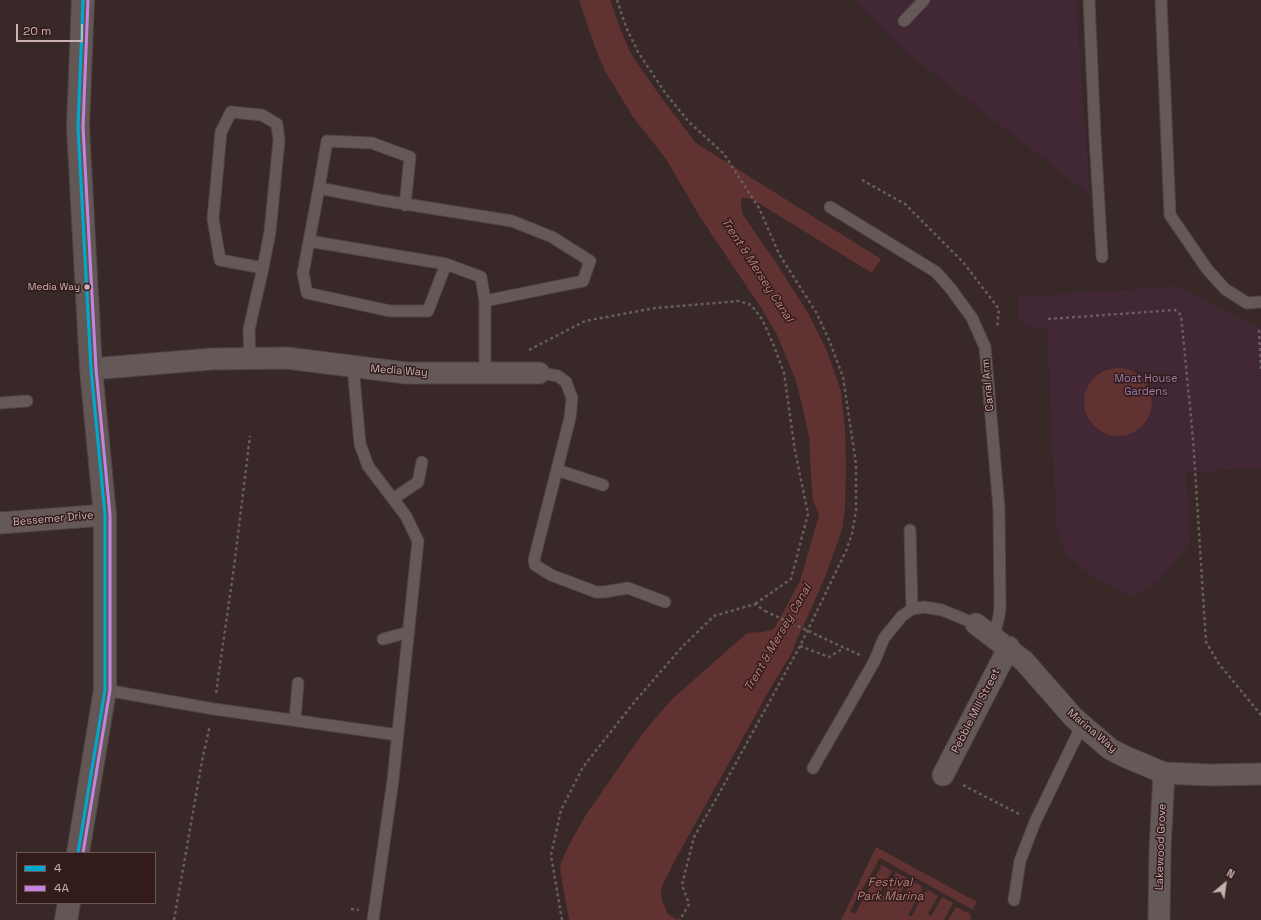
<!DOCTYPE html>
<html>
<head>
<meta charset="utf-8">
<style>
	body { margin:0 }
	#map { position:relative; width:1261px; height:920px; overflow:hidden; background:#382827; font-family:"Space Grotesk",sans-serif }
	canvas { display:block }
	.legend { position:absolute; left:16px; top:852px; width:140px; height:52px; box-sizing:border-box; background:#321b1a; border:1px solid #6e5756; margin:0; padding:5px 7px; list-style:none; font-size:12px; color:#c9b2b0 }
	.legend li { display:flex; align-items:center; gap:8px; height:20px }
	.legend b { width:20px; border:1px solid #6e5756 }
	.north { position:absolute; left:1205px; top:864px; width:40px; height:40px; -webkit-text-stroke:3px #321b1a; paint-order:stroke; rotate:29deg; font-size:11px; font-weight:700; line-height:16px; text-align:center; color:#c9b2b0 }
	.north::after { content:''; display:block; margin:auto; width:14px; height:18px; background:#c9b2b0; clip-path:polygon(50% 0,100% 100%,50% 72%,0 100%) }
	.scale { position:absolute; left:16px; top:24px; width:67px; height:18px; box-sizing:border-box; border:2px solid #c9b2b0; border-top:0; padding-left:5px; font-size:12px; line-height:14px; white-space:nowrap; color:#c9b2b0; -webkit-text-stroke:3px #321b1a; paint-order:stroke }
</style>
</head>
<body>
<div id="map">
<canvas width="1261" height="920"></canvas>
<ul class="legend">
<li><b style="height:5px;background:#00a9ce"></b>4</li>
<li><b style="height:5px;background:#c483df"></b>4A</li>
</ul>
<div class="north">N</div>
<div class="scale">20 m</div>
</div>
<script>
const g = document.querySelector('canvas').getContext('2d');
g.lineJoin = 'round';
function fillPath(path, color) {
  g.fillStyle = color;
  g.fill(path, 'evenodd');
}
function shape(rows) {
  const path = new Path2D();
  for (const r of rows) {
    if (r.length === 3) {
      path.moveTo(r[0] + r[2], r[1]);
      path.arc(r[0], r[1], r[2], 0, 2 * Math.PI);
      continue;
    }
    path.moveTo(r[0], r[1]);
    for (let i = 2; i < r.length; i += 2) path.lineTo(r[i], r[i + 1]);
  }
  return path;
}
function stroke(path, color, width, dash) {
  g.strokeStyle = color;
  g.lineWidth = width;
  g.lineCap = dash ? 'butt' : 'round';
  g.setLineDash(dash || []);
  g.stroke(path);
}
function label(font, color, halo, rows, align = 'center') {
  g.font = font + ' "Space Grotesk",sans-serif';
  g.lineWidth = 3;
  g.setLineDash([]);
  g.textBaseline = 'middle';
  g.strokeStyle = halo;
  g.fillStyle = color;
  for (const [text, x, y, turn = 0] of rows) {
    g.save();
    g.translate(x, y);
    g.rotate((+turn || 0) * Math.PI / 180);
    g.textAlign = isNaN(turn) ? turn : align;
    if (halo) g.strokeText(text, 0, 0);
    g.fillText(text, 0, 0);
    g.restore();
  }
}
const green = shape([
	[855,0,1076,0,1090,195,902,49],
	[1177,286,1256,327,1261,327,1261,468,1186,473,1190,543,1159,581,1133,597,1092,577,1064,552,1056,522,1047,328,1030,329,1018,319,1018,297]
]);
const water = shape([
	[579,0,610,0,620,28,631,54,660,96,696,143,881,259,872,273,750,198,741,198,741,206,743,215,775,261,808,313,827,351,841,391,845,430,846,464,845,508,842,530,825,577,807,618,797,639,792,653,774,682,675,860,662,886,661,893,662,900,668,914,678,920,569,920,561,875,560,865,572,839,587,813,643,733,671,700,747,633,763,632,774,629,800,581,819,515,813,501,811,475,809,437,804,413,796,381,778,337,762,309,700,217,666,159,633,117,605,71,596,50],
	[1118,402,34],
	[876,847,977,902,970,914,971,920,841,920]
]);
const pier = shape([
	[880,858,973,910,970,914,956,907,948,920,944,920,953,903,942,897,931,916,928,914,938,896,929,890,928,892,925,891,911,917,908,915,922,890,921,889,922,886,912,881,901,900,898,898,909,879,896,872,881,900,877,897,892,871,882,865,855,914,850,911]
]);
const path = shape([
	[617,0,626,27,638,52,666,94,689,122,724,154,759,208,779,254,816,312,829,340,843,377,856,464,856,510,852,534,846,551,800,646,715,801,694,837,682,885,689,904,680,920],
	[862,180,905,204,963,262,999,309,997,328],
	[1048,319,1175,310,1181,315,1193,438,1206,642,1219,664,1261,715],
	[529,350,585,321,655,308,739,301,751,305,762,319,774,346,784,373,795,451,808,514,791,579,755,604],
	[1261,369,1259,331,1261,331],
	[819,636,860,655],
	[800,646,829,657,844,648],
	[216,693,234,567,250,436],
	[963,785,1021,815],
	[351,909,359,910],
	[174,920,202,761,210,725],
	[562,920,551,855,561,810,583,767,636,700,682,647,714,616,755,604,765,611]
]);
const lane = shape([
	[1089,0,1095,137,1102,257],
	[1161,0,1170,215,1207,269,1225,289,1247,303,1261,302],
	[904,21,924,0],
	[319,188,327,141,372,143,410,157,405,205],
	[830,207,936,272,951,289,972,318,985,347,999,509,1000,607,999,616,994,636],
	[309,241,303,273,307,293,390,311,428,311,446,264],
	[250,359,249,330,254,307,263,268,270,232,279,140,277,124,262,115,231,112,221,132,213,219,220,260,263,268],
	[353,367,360,444,368,466,406,516,418,541,393,780,373,920],
	[485,373,485,301,481,277,446,264,309,241,319,188,380,200,512,221,552,237,590,261,583,281,485,301],
	[539,373,558,376,566,382,572,398,570,418,534,560,535,565,551,575,596,592,604,592,628,588,665,602],
	[0,403,27,401],
	[557,470,603,485],
	[393,499,418,482,422,462],
	[910,530,912,609],
	[383,639,409,632],
	[105,690,214,709,398,735],
	[295,720,298,683],
	[813,768,874,662,884,638,902,616,912,609,924,607,942,610,976,624],
	[1014,900,1020,861,1035,822,1082,725]
]);
const street = shape([
	[91,369,212,359,287,358,406,373,539,373],
	[0,523,105,515],
	[976,624,1024,661,1074,718,1110,749,1126,757,1164,773,1210,775,1261,774],
	[943,775,1009,647],
	[1159,920,1160,849,1164,773]
]);
const secondary = shape([
	[78,853,105,690,105,515,91,369,78,127,83,0],
	[66,920,69,903]
]);
const pathBridge = shape([
	[765,611,819,636]
]);
const bus1 = shape([
	[78,853,105,690,105,515,91,369,78,127,83,0]
]);
const bus2 = shape([
	[83,853,110,690,110,515,96,369,83,127,88,0]
]);
const markers = [
	[87,287,3.5,"#c9b2b0"]
];
const busNames = [
	["Media Way",80,287]
];
const streetNames = [
	["Media Way",399,371,4],
	["Canal Arm",988,385,-95],
	["Bessemer Drive",53,519,-5],
	["Pebble Mill Street",976,711,-63],
	["Marina Way",1092,731,40],
	["Lakewood Grove",1161,847,-88]
];
const parkNames = [
	["Moat House",1146,379],
	["Gardens",1146,392]
];
const waterNames = [
	["Trent & Mersey Canal",757,270,57],
	["Trent & Mersey Canal",778,638,-60],
	["Festival",890,883],
	["Park Marina",890,897]
];
fillPath(green, '#422734');
fillPath(water, '#603231');
fillPath(pier, '#382827');
stroke(lane, '#504444', 13);
stroke(street, '#504444', 23);
stroke(secondary, '#504444', 24);
stroke(path, '#695c5c', 2.5, [3, 3]);
stroke(lane, '#655858', 11);
stroke(street, '#655858', 21);
stroke(secondary, '#635756', 22);
stroke(pathBridge, '#695c5c', 2.5, [3, 3]);
stroke(bus1, '#00a9ce', 3);
stroke(bus2, '#c483df', 3);
for (const [x, y, r, color] of markers) {
  const dot = new Path2D();
  dot.arc(x, y, r, 0, 2 * Math.PI);
  g.fillStyle = color;
  g.fill(dot);
  stroke(dot, '#321b1a', 1.5);
}
label('10px', '#c9b2b0', '#321b1a', busNames, 'right');
label('11px', '#c9b2b0', '#321b1a', streetNames);
label('11px', '#9c7dab', '#321b1a', parkNames);
label('italic 12px', '#b87f7e', '#321b1a', waterNames);
</script>
</body>
</html>
